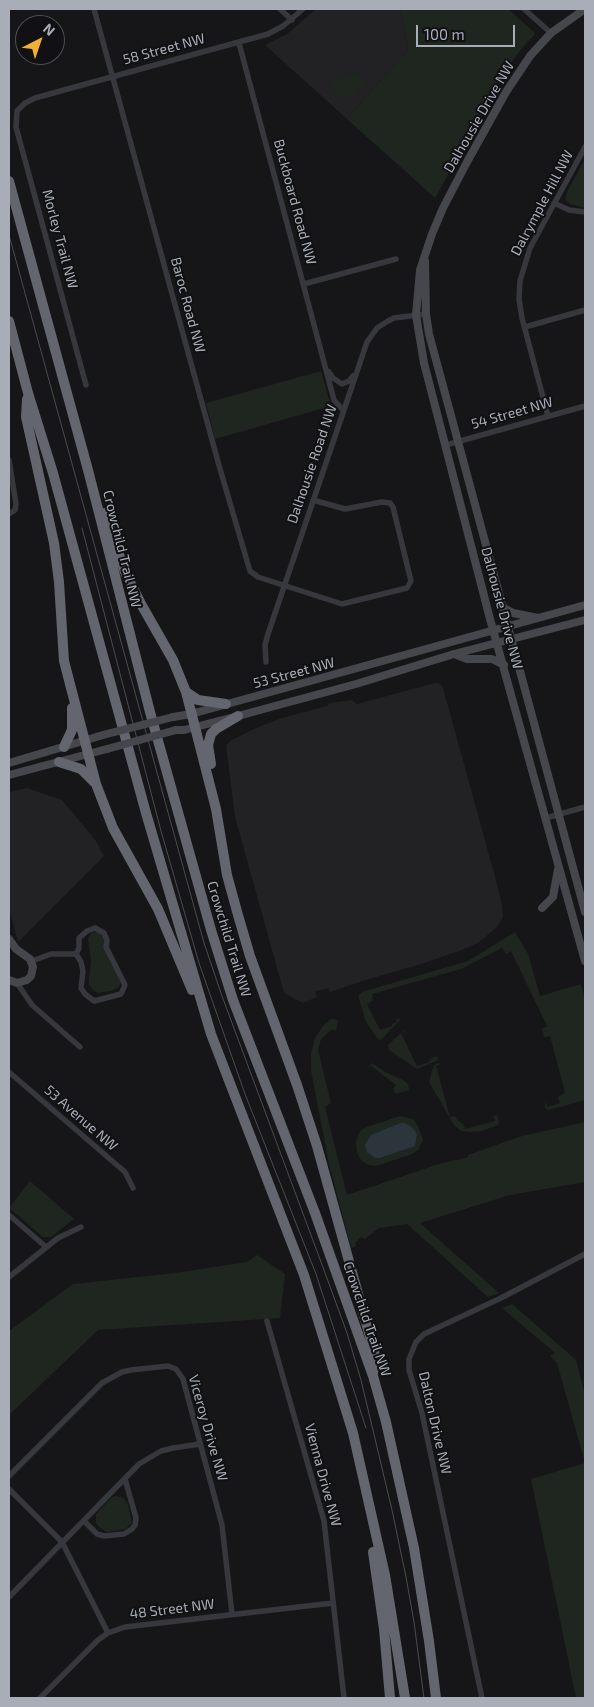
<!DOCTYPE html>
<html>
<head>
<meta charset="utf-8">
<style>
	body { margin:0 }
	#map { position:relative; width:594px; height:1707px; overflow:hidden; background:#161618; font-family:"Exo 2",sans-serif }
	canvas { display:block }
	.frame { position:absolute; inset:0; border:10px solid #a8adb8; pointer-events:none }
	.north { position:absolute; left:15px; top:15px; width:50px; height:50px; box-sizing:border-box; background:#111113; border:1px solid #4d4f55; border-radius:50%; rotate:41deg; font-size:14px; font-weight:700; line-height:20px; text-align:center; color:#a8adb8 }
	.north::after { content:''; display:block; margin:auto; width:18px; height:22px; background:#f2b134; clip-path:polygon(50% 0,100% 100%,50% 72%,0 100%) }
	.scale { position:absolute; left:416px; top:25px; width:99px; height:22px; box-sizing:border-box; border:2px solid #a8adb8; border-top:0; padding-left:6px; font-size:15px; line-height:18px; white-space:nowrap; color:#a8adb8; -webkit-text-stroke:4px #111113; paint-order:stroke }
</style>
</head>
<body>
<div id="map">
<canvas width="594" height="1707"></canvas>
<div class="frame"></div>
<div class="north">N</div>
<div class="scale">100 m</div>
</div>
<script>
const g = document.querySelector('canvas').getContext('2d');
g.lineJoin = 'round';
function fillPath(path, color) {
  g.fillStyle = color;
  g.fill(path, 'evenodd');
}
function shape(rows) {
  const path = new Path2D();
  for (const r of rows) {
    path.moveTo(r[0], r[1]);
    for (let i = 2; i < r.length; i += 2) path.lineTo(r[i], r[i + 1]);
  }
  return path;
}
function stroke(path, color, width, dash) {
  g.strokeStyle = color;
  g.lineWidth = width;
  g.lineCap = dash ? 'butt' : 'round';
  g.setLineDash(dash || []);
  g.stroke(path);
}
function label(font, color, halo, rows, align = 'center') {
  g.font = font + ' "Exo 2",sans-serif';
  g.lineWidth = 4;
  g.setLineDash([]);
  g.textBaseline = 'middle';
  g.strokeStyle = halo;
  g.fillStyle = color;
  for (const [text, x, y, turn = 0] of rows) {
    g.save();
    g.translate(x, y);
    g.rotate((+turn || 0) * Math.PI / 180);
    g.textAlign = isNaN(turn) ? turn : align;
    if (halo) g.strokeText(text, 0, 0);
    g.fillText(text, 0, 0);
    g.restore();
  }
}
const built = shape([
	[316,9,401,9,408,49,347,119,265,45,287,34],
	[435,683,440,684,443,688,494,873,502,905,503,917,496,928,478,943,462,950,418,965,362,981,330,992,328,988,315,992,317,997,303,1003,284,993,235,817,226,745,232,740,256,728,282,718,327,706,329,703,352,700,357,704],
	[27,788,62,800,96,841,104,856,18,942,9,908,9,792]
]);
const green = shape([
	[401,9,508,9,534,32,535,34,518,53,507,69,435,198,347,119,408,49],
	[352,73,357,74,367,83,355,92,356,94,351,97,341,98,332,88,334,82],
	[585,159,585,208,570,204,565,199,567,192],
	[321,371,331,406,215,439,206,403],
	[96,932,101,932,105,936,121,983,118,988,111,991,98,993,94,991,89,985,89,979,91,961,88,939,91,933],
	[515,932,528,954,540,996,581,984,585,1000,585,1100,553,1109,548,1110,545,1108,545,1101,547,1107,560,1103,558,1097,565,1093,550,1036,544,1037,542,1029,547,1026,511,951,506,954,502,948,461,969,372,994,373,1000,367,1004,380,1030,392,1026,392,1024,397,1022,396,1020,399,1018,400,1020,381,1040,377,1038,366,1022,359,999,359,995,362,992,468,961],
	[331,1019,338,1020,336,1031,332,1029,321,1039,318,1050,331,1103,325,1107,347,1195,442,1163,461,1159,468,1157,468,1155,522,1136,585,1122,585,1182,510,1195,420,1223,499,1293,488,1297,407,1224,379,1228,365,1239,361,1237,355,1243,356,1246,351,1248,329,1164,311,1071,311,1053,315,1038,323,1026],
	[404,1030,405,1031,401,1033,417,1066,429,1062,430,1059,437,1056,438,1060,417,1069,389,1050,388,1045],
	[372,1063,385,1072,403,1080,408,1084,409,1090,397,1094,395,1093,393,1089,396,1085,371,1066,366,1069],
	[437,1063,441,1064,436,1066,450,1117,455,1116,458,1121,463,1124,465,1129,495,1121,494,1116,497,1115,499,1122,498,1125,482,1131,469,1132,461,1131,454,1125,429,1082,433,1067],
	[400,1116,413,1119,418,1126,423,1140,418,1150,412,1154,376,1166,368,1165,361,1160,357,1153,356,1142,360,1131,367,1127],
	[403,1122,417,1135,415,1146,390,1128],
	[30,1181,74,1219,51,1237,43,1237,9,1208],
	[257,1255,285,1274,280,1318,98,1330,9,1415,9,1331,73,1284,175,1273,247,1262],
	[512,1304,576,1360,585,1395,585,1698,576,1698,531,1479,585,1463,557,1363,550,1356,555,1353,502,1308],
	[116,1496,123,1498,127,1502,132,1522,126,1529,107,1532,99,1527,96,1523,96,1514,111,1498]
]);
const water = shape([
	[403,1122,413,1128,417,1135,415,1146,380,1158,375,1158,367,1152,365,1145,371,1135]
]);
const street = shape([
	[94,9,220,469,250,571,258,577,342,604,407,588,411,581,393,507,390,503,382,502,345,509,313,500],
	[280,9,292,20],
	[524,9,551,33],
	[239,43,334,400,343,410],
	[554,203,569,210,585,212],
	[304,284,396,259],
	[525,327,585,310],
	[329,372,333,378,342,384,349,381,353,376],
	[86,385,16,127,17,111,25,103,35,98,268,34,283,26,303,9],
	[548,416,522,318,519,299,520,281,530,248,585,147],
	[446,445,585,406],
	[9,460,16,504,15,510,9,514],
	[266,662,265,645,268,634,367,342,377,328,388,321,394,318,426,314],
	[546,818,585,807],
	[95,928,104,933,107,940,106,947,125,985,121,994,94,1001,85,994,81,988,83,971,81,962,76,954,79,948,79,938,87,931,95,928],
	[32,961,51,954,76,954],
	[17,983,32,1005,80,1047],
	[9,1072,125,1172,133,1188],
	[9,1215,46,1247],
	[9,1277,58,1238,81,1227],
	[267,1321,324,1521,344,1698],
	[9,1476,102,1383,122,1372,131,1370,168,1366,176,1369,183,1379,222,1525,232,1614],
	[9,1489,62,1542,108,1633],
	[84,1521,97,1534,104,1536,124,1534,132,1529,135,1525,136,1518,125,1479],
	[9,1597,139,1464,161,1451,173,1448,200,1444],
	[40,1698,98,1640,108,1633,125,1627,333,1603],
	[482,1698,422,1413,409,1370,409,1359,416,1342,424,1334,501,1298,585,1254]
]);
const secondary = shape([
	[585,9,551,33,530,56,506,92,467,162,443,208,432,234,420,270,416,315,424,363,490,619,585,961],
	[425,261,426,314,429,334,585,912],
	[502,607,513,613,538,618],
	[454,654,467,659,492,659,504,665],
	[173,717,191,714,585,605],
	[176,730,184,730,238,716,356,684,454,654,585,620],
	[9,763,103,735],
	[9,775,107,749],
	[542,908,553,897,558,869],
	[9,980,17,983,27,980,31,976,33,967,30,959,16,949,9,939]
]);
const highway = shape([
	[9,181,88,470,150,712,211,930,233,1000,315,1213,373,1376,386,1422,414,1548,429,1641,436,1698],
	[9,321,28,393,53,473,146,813,211,1034,304,1275,353,1433,385,1575,405,1698],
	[27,399,26,417,54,543,59,582,64,661,96,784,113,828,158,909,192,990],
	[105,513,125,572,141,604,173,660,186,692,216,809,227,875,238,915,250,956,297,1085,317,1146,375,1355,373,1373],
	[186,692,198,700,226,704],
	[64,747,72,730,72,708],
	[59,762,81,769,94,782],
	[211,764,208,745,211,734,216,729,238,716],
	[373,1552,384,1629,390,1698]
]);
const tram = shape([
	[9,235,204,943,222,996,321,1262,347,1333,361,1380,392,1510,406,1577,414,1622,424,1698],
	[82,528,161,831,199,963,245,1094,316,1274,366,1428]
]);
const secondaryBridge = shape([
	[103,735,173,717],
	[107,749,176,730]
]);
const streetNames = [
	["58 Street NW",164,49,-15],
	["Dalhousie Drive NW",479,117,-60],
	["Buckboard Road NW",295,202,75],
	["Dalrymple Hill NW",542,203,-62],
	["Morley Trail NW",60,239,75],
	["Baroc Road NW",188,305,75],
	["54 Street NW",512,413,-16],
	["Dalhousie Road NW",312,464,-71],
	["Crowchild Trail NW",122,549,76],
	["Dalhousie Drive NW",502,608,75],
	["53 Street NW",294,673,-15],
	["Crowchild Trail NW",229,939,73],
	["53 Avenue NW",81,1118,41],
	["Crowchild Trail NW",367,1319,71],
	["Dalton Drive NW",435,1423,77],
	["Viceroy Drive NW",208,1428,74],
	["Vienna Drive NW",323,1475,75],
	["48 Street NW",172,1609,-7]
];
fillPath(built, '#222225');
fillPath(green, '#1e261f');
fillPath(water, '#2c353c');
stroke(street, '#37383d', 5.5);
stroke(secondary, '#45474d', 8);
stroke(highway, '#63666e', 10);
stroke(tram, '#4a4c52', 1);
stroke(secondaryBridge, '#45474d', 8);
label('14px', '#a8adb8', '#111113', streetNames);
</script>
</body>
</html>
